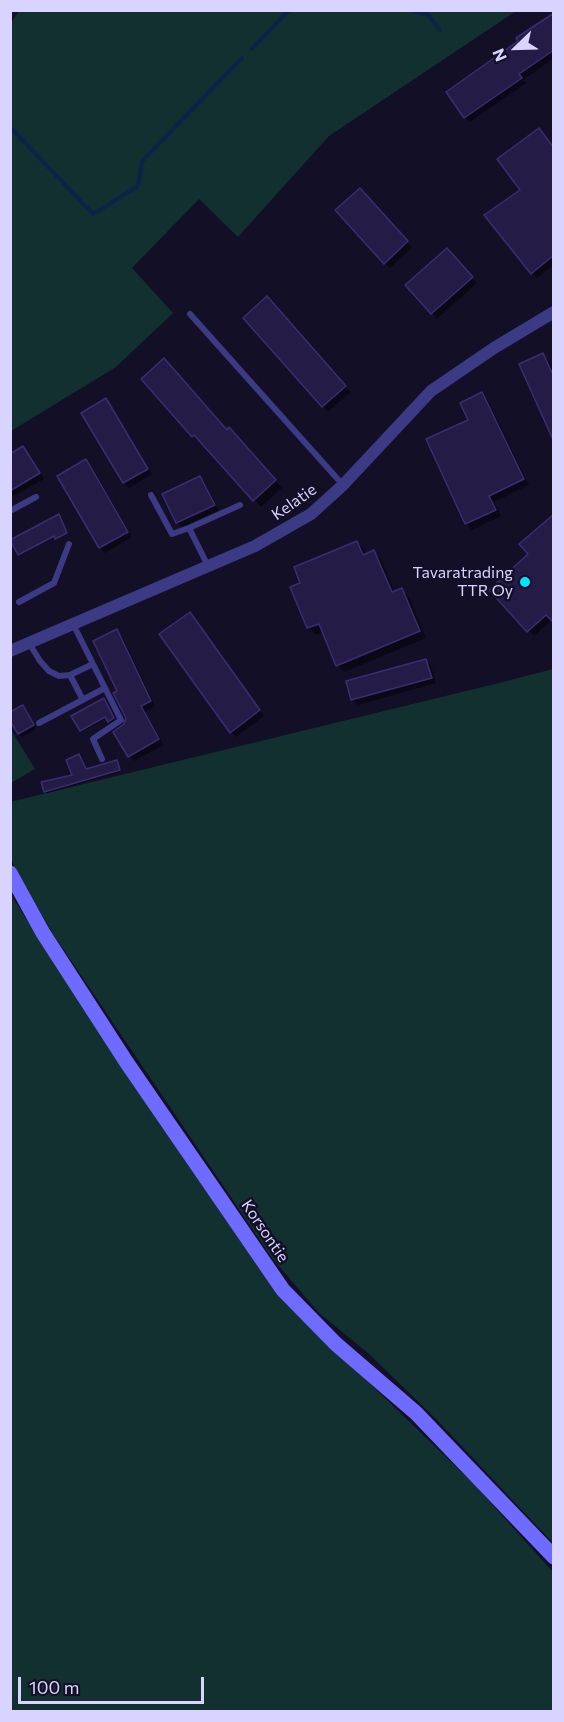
<!DOCTYPE html>
<html>
<head>
<meta charset="utf-8">
<style>
	body { margin:0 }
	#map { position:relative; width:564px; height:1722px; overflow:hidden; background:#130f26; font-family:Commissioner,sans-serif }
	canvas { display:block }
	.frame { position:absolute; inset:0; border:12px solid #d9d4ff; pointer-events:none }
	.north { position:absolute; left:486px; top:18px; width:60px; height:60px; -webkit-text-stroke:4px #130f26; paint-order:stroke; rotate:247deg; font-size:16px; font-weight:700; line-height:24px; text-align:center; color:#d9d4ff }
	.north::after { content:''; display:block; margin:auto; width:21px; height:27px; background:#d9d4ff; clip-path:polygon(50% 0,100% 100%,50% 72%,0 100%) }
	.scale { position:absolute; left:18px; top:1677px; width:186px; height:27px; box-sizing:border-box; border:3px solid #d9d4ff; border-top:0; padding-left:8px; font-size:18px; line-height:21px; white-space:nowrap; color:#d9d4ff; -webkit-text-stroke:4px #130f26; paint-order:stroke }
</style>
</head>
<body>
<div id="map">
<canvas width="564" height="1722"></canvas>
<div class="frame"></div>
<div class="north">N</div>
<div class="scale">100 m</div>
</div>
<script>
const g = document.querySelector('canvas').getContext('2d');
g.lineJoin = 'round';
function fillPath(path, color) {
  g.fillStyle = color;
  g.fill(path, 'evenodd');
}
function shape(rows) {
  const path = new Path2D();
  for (const r of rows) {
    path.moveTo(r[0], r[1]);
    for (let i = 2; i < r.length; i += 2) path.lineTo(r[i], r[i + 1]);
  }
  return path;
}
function stroke(path, color, width, dash) {
  g.strokeStyle = color;
  g.lineWidth = width;
  g.lineCap = dash ? 'butt' : 'round';
  g.setLineDash(dash || []);
  g.stroke(path);
}
function label(font, color, halo, rows, align = 'center') {
  g.font = font + ' Commissioner,sans-serif';
  g.lineWidth = 5;
  g.setLineDash([]);
  g.textBaseline = 'middle';
  g.strokeStyle = halo;
  g.fillStyle = color;
  for (const [text, x, y, turn = 0] of rows) {
    g.save();
    g.translate(x, y);
    g.rotate((+turn || 0) * Math.PI / 180);
    g.textAlign = isNaN(turn) ? turn : align;
    if (halo) g.strokeText(text, 0, 0);
    g.fillText(text, 0, 0);
    g.restore();
  }
}
const green = shape([
	[19,11,19,10,516,11,329,136,238,237,199,199,132,268,173,313,116,367,11,431,10,24],
	[553,669,553,1543,436,1419,368,1353,319,1313,272,1258,53,934,14,866,11,858,10,802,499,683],
	[10,728,35,769,11,783,10,783],
	[10,893,23,914,240,1240,356,1370,473,1483,553,1572,553,1711,11,1711]
]);
const shadow = shape([
	[554,14,554,58,523,80,526,83,470,122,465,117,521,42],
	[554,148,554,265,537,278,532,273,522,190],
	[365,195,412,248,390,268,385,263],
	[452,255,477,283,437,319,407,285],
	[273,304,350,392,328,412,245,318],
	[543,355,550,362,554,370,554,438],
	[143,379,236,436,282,488,261,507,201,442,200,443,193,436],
	[482,394,488,401,529,485,494,502,501,516,472,530,466,523,470,421],
	[106,400,111,405,152,474,129,488,124,482],
	[23,448,28,453,44,479,10,498,10,455],
	[86,461,91,466,132,537,105,553,100,548,59,476],
	[200,478,205,483,219,510,182,527,177,522],
	[60,517,68,534,57,539,55,536,21,555,20,554],
	[357,542,364,549,366,555,374,552,381,559,395,593,402,590,409,597,426,638,344,672,337,665,323,632,316,635,309,628,292,588,302,584],
	[530,554,552,620,534,636,491,590],
	[195,619,264,716,236,737,231,732],
	[116,631,122,636,155,706,145,712,164,745,134,761,129,756,126,725,128,720,119,692],
	[426,660,431,666,436,683,358,705,353,700,348,682],
	[105,701,114,720,111,723,107,718,82,732,81,730],
	[23,707,36,729,22,737,10,718],
	[118,763,120,772,47,793,45,792,43,783]
]);
const stream = shape([
	[410,10,428,15,440,30],
	[252,49,289,10],
	[10,127,93,214,138,186,142,161,242,58]
]);
const building = shape([
	[554,13,554,50,519,74,522,78,464,118,446,92,518,41,516,38,554,13],
	[539,128,554,148,554,255,531,274,484,215,520,190,497,159,539,128],
	[360,188,408,241,384,264,335,210,360,188],
	[447,248,473,277,431,314,405,285,447,248],
	[267,296,346,386,322,407,243,318,267,296],
	[543,353,554,377,554,442,519,364,543,353],
	[164,358,227,430,229,427,276,480,253,501,194,435,192,437,141,379,164,358],
	[482,392,524,479,489,496,496,510,465,524,426,439,468,420,460,403,482,392],
	[106,398,148,469,123,483,81,413,106,398],
	[23,446,40,473,10,491,10,454,23,446],
	[86,459,128,532,99,548,57,476,86,459],
	[200,476,215,505,176,523,162,494,200,476],
	[59,514,67,533,55,539,54,536,18,555,10,540,59,514],
	[554,514,554,623,546,615,527,632,489,590,528,554,519,544,554,514],
	[357,541,363,555,374,550,392,592,402,588,420,631,336,666,319,624,307,628,290,587,300,583,294,567,357,541],
	[190,612,260,710,230,733,159,634,190,612],
	[117,629,151,701,141,706,159,739,128,757,113,732,124,724,126,718,113,693,117,691,93,641,117,629],
	[426,659,432,678,351,700,346,681,426,659],
	[104,698,114,718,108,722,105,717,80,731,71,716,104,698],
	[23,705,34,725,18,734,10,721,10,712,23,705],
	[79,754,86,769,117,760,120,770,44,792,41,782,72,775,66,760,79,754]
]);
const service = shape([
	[190,314,343,485],
	[151,495,172,534,189,528,240,505],
	[10,511,36,497],
	[189,528,208,566],
	[19,602,54,583,69,544],
	[73,624,121,720,93,739,102,759],
	[29,643,40,661,49,671,59,676,70,675,93,664],
	[70,675,83,700],
	[39,723,105,688]
]);
const minor = shape([
	[10,651,255,546,311,514,343,485,431,391,494,348,554,312]
]);
const secondary = shape([
	[10,873,43,933,127,1063,283,1290,336,1344,416,1413,554,1557]
]);
const markers = [
	[525,582,6,"#00e5ff"]
];
const streetNames = [
	["Kelatie",294,502,-35],
	["Korsontie",265,1231,56]
];
const poiNames = [
	["Tavaratrading",513,573],
	["TTR Oy",513,591]
];
fillPath(green, '#12302f');
fillPath(shadow, '#0007');
stroke(stream, '#0c2248', 4);
fillPath(building, '#241b47');
stroke(building, '#3b2d73', 1.5);
stroke(service, '#3d3a85', 6);
stroke(minor, '#3d3a85', 12);
stroke(secondary, '#6f6bff', 15);
for (const [x, y, r, color] of markers) {
  const dot = new Path2D();
  dot.arc(x, y, r, 0, 2 * Math.PI);
  g.fillStyle = color;
  g.fill(dot);
  stroke(dot, '#130f26', 2);
}
label('16px', '#d9d4ff', '#130f26', streetNames);
label('16px', '#d9d4ff', '#130f26', poiNames, 'right');
</script>
</body>
</html>
